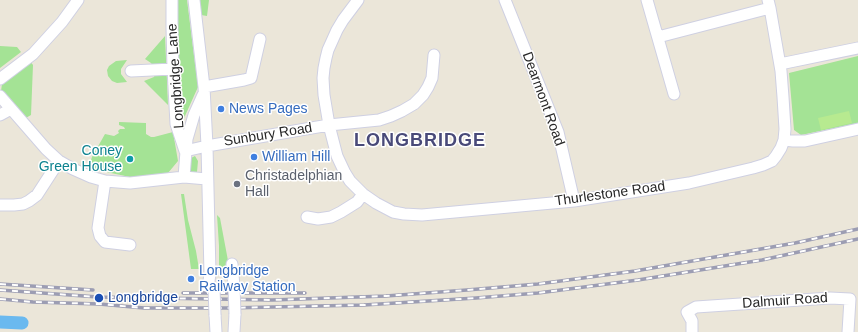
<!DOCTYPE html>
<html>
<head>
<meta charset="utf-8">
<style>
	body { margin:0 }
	canvas { display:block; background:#ebe6d9 }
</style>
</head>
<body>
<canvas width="858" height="332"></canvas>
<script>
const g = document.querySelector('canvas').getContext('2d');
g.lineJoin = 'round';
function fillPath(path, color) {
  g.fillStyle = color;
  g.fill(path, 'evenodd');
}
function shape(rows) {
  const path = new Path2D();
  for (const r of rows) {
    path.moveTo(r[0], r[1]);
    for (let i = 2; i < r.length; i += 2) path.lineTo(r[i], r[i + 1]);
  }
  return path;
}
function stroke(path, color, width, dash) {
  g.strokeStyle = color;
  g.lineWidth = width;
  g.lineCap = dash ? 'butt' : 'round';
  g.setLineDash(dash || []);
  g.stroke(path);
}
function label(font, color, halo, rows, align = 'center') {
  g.font = font + ' Helvetica,sans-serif';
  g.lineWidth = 3;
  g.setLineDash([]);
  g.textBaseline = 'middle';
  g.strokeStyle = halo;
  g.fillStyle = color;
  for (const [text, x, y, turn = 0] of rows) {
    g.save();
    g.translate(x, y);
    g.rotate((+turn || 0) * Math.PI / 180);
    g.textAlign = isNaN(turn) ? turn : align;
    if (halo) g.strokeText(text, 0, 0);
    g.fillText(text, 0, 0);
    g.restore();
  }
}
const green = shape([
	[176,0,187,0,198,87,180,127,176,77,179,74,180,68,176,60],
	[198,0,209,0,207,16,201,15],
	[165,36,168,105,144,81,154,77,156,70,151,63,145,59],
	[0,46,17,47,21,52,0,68],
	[858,56,858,123,801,135,794,130,789,73],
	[127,60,121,69,121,74,127,82,117,83,112,81,108,76,107,70,109,66,116,61],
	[30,61,33,65,31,115,24,119,1,91,2,84,9,77],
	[119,122,146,123,146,134,151,137,154,137,173,132,178,161,168,173,148,176,130,177,92,169,90,168,90,163,92,157,105,134,114,136,119,133,118,131,120,129,125,129,124,127,119,125],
	[195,156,198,161,197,172,192,174,189,170,189,159],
	[181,194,184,194,188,220,196,251,199,269,191,269],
	[217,215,220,218,229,266,219,270,219,246]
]);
const pitch = shape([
	[849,111,852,123,821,130,818,118]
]);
const river = shape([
	[0,322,22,323]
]);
const minor = shape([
	[172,0,172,28,173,69,176,124,185,151],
	[194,0,204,87,207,146,210,274,208,288],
	[358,0,343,20,337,30,328,50,326,58,324,68,323,78,324,95,329,125,337,156,345,173,350,181,363,194,376,203,393,212,404,214,422,215,574,201,689,183,753,168,763,165,772,161,776,156,781,148,784,140,785,129,783,97,781,71,770,8,768,0],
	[505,0,558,132,574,201],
	[647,0,674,94],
	[658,37,770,8],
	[780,64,858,48],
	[131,71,173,69],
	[0,79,33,54,62,22,78,0],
	[204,87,244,80,251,78,260,39],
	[203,95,194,115,187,139,184,177,207,179],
	[0,96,46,149,59,161,73,169,91,177,105,181,130,183,184,177],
	[0,115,11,109],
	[784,140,793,141,805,141,858,129],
	[185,151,207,146,329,125,379,120,391,116,402,111,414,104,423,95,428,87,432,78,434,55],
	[105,181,98,228,100,236,105,242,130,245],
	[0,205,14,205,23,204,29,201,37,195,59,161],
	[307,217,318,219,331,217,341,212,357,202,363,194],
	[232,264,234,286],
	[215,315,216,332],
	[234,332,235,314],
	[692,332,692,321,687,312,696,307,830,298,850,299,848,332]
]);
const rail = shape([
	[0,284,93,290],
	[0,290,98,297,272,300,386,296,467,290,538,284,635,271,795,243,858,229],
	[183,293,305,293],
	[0,299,33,302,99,304,144,308,228,308,364,305,476,298,538,293,638,280,762,260,858,239]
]);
const minorBridge = shape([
	[234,286,235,314],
	[214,288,215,315]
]);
const markers = [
	[221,109,4,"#3f7fe0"],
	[254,157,4,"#3f7fe0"],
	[130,159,4,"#0f9aa8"],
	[237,184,4,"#6b7280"],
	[191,279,4,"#3f7fe0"],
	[99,298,5,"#1a4fb4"]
];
const streetNames = [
	["Longbridge Lane",176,76,-94],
	["Dearmont Road",543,99,70],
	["Sunbury Road",268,135,-9],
	["Thurlestone Road",610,194,-8],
	["Dalmuir Road",785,301,-4]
];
const shopNames = [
	["News Pages",229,109],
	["William Hill",262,157],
	["Longbridge",199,271],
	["Railway Station",199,287]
];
const cultureNames = [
	["Coney",122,151],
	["Green House",122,167]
];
const worshipNames = [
	["Christadelphian",245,176],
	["Hall",245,192]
];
const transitNames = [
	["Longbridge",108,298]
];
const districtNames = [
	["LONGBRIDGE",420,141]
];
fillPath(green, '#a4e395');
fillPath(pitch, '#b7ea90');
stroke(river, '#6ab9ef', 13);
stroke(minor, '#cfd0e2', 13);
stroke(minor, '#fff', 11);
stroke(rail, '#9c9db3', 3.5);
stroke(rail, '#fff', 2, [6]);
stroke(minorBridge, '#cfd0e2', 13, []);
stroke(minorBridge, '#fff', 11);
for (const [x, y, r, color] of markers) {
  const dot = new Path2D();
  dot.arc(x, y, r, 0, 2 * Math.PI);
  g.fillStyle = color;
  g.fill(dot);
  stroke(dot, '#fff', 1.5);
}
label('14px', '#282828', '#fff', streetNames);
label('14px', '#366cbe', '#fff', shopNames, 'left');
label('14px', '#0d838f', '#fff', cultureNames, 'right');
label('14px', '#5b616d', '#fff', worshipNames, 'left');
label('14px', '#164399', '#fff', transitNames, 'left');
g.letterSpacing = '1px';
label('bold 18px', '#494a79', '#fff', districtNames);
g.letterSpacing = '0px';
</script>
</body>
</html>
